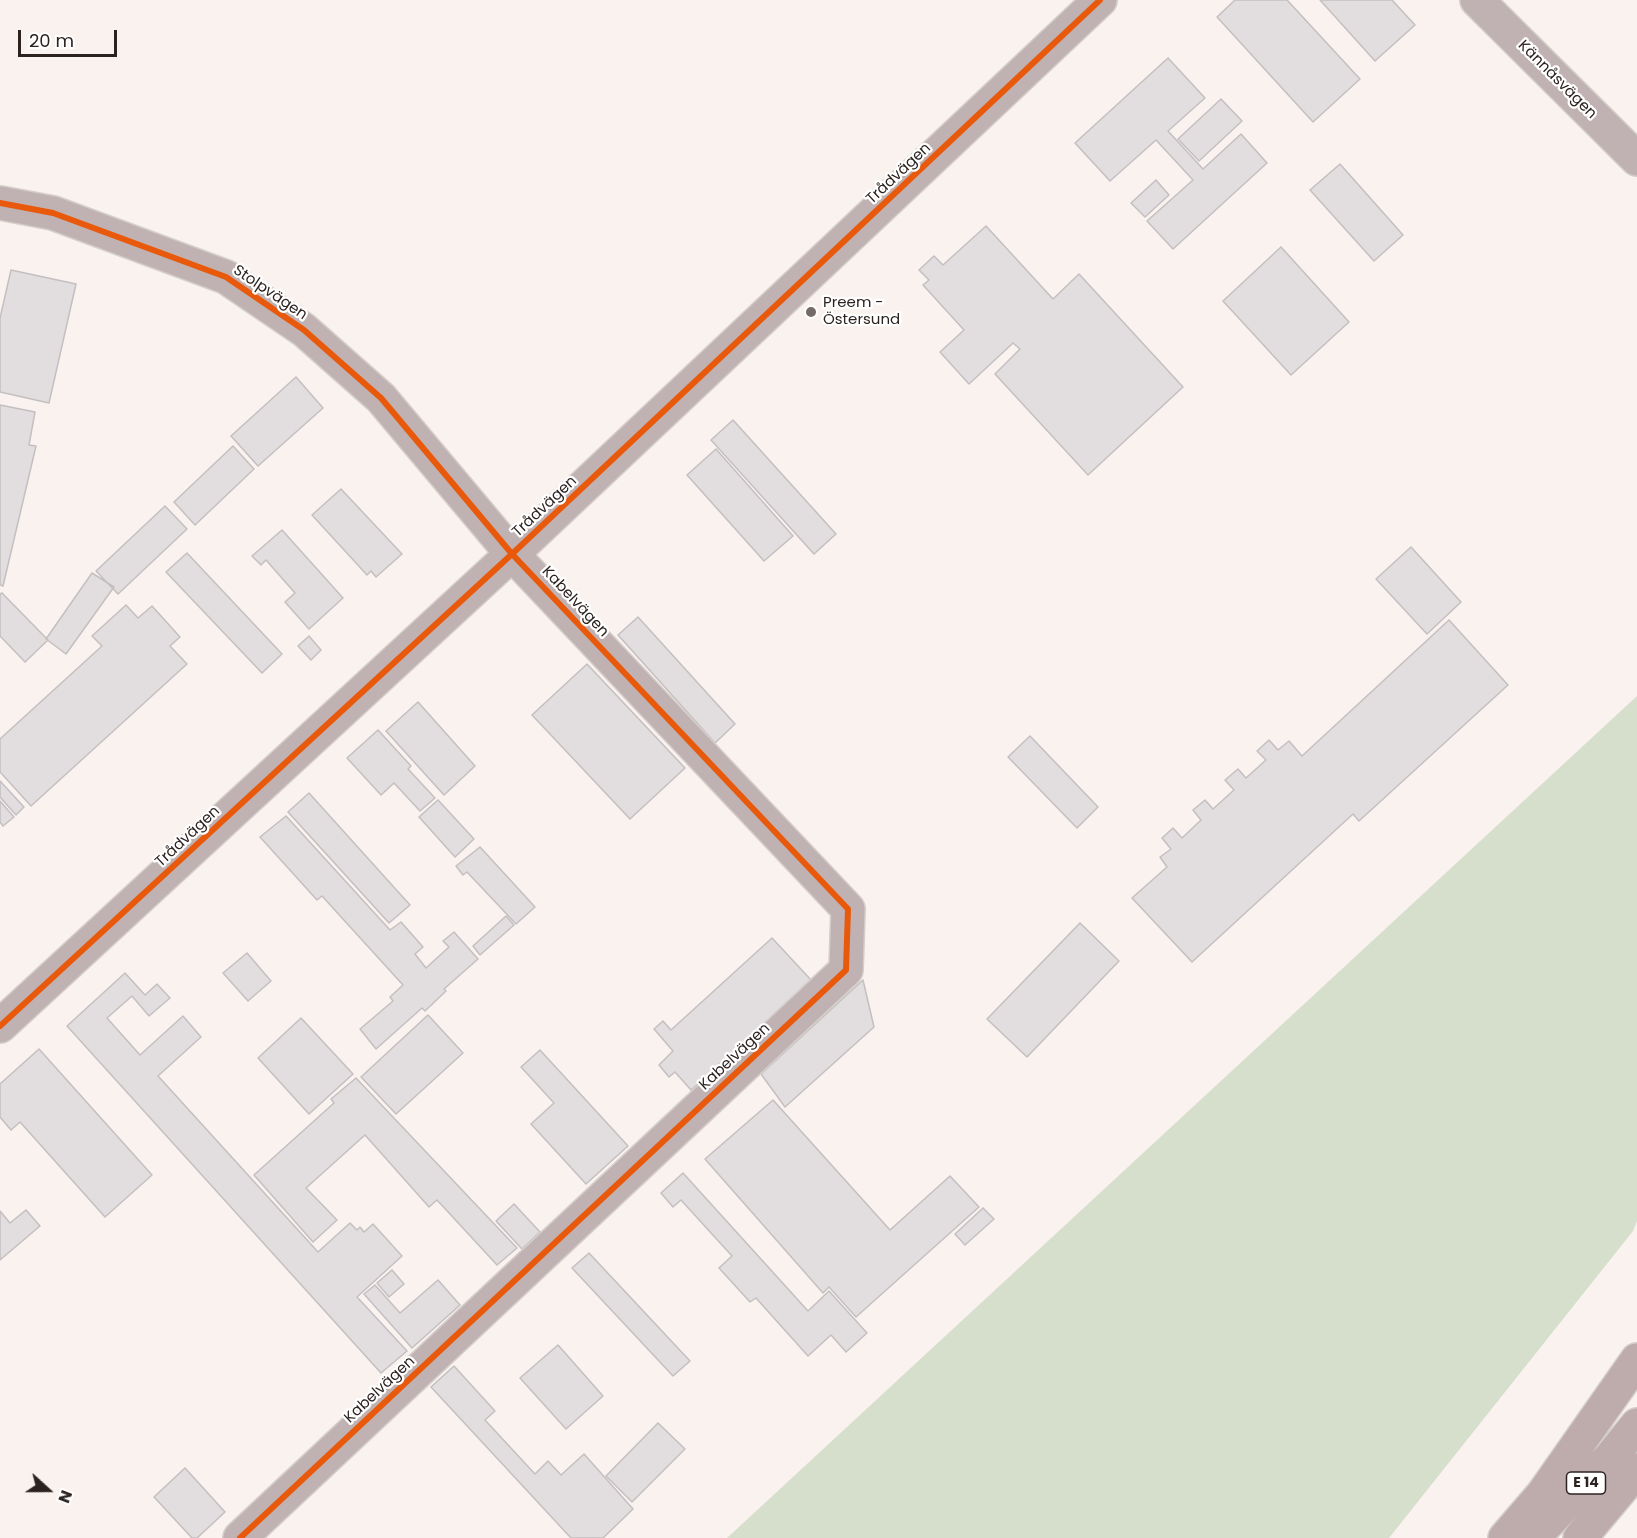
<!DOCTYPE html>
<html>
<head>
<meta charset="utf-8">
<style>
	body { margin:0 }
	#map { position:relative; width:1637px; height:1538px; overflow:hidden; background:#faf2ee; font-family:Poppins,sans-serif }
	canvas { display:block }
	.north { position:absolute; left:18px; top:1460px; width:60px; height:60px; -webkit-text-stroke:4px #fff; paint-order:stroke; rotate:111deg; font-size:16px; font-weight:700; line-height:24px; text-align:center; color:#2c2320 }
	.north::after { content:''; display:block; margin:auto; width:21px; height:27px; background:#2c2320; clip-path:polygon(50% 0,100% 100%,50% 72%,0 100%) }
	.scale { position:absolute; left:18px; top:30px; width:99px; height:27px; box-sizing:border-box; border:3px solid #2c2320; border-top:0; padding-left:8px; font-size:18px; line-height:21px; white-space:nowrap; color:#2c2320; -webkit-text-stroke:4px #fff; paint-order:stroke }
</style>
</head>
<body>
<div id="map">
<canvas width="1637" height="1538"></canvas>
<div class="north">N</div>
<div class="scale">20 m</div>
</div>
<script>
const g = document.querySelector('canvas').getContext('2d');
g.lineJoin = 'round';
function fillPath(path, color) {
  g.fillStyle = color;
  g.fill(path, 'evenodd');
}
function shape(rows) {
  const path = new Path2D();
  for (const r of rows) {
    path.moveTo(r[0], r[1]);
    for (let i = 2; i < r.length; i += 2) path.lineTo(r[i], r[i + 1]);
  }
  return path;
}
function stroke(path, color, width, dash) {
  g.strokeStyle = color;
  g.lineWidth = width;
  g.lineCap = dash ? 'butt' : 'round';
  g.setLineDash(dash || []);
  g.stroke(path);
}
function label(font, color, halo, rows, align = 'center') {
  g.font = font + ' Poppins,sans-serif';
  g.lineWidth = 4.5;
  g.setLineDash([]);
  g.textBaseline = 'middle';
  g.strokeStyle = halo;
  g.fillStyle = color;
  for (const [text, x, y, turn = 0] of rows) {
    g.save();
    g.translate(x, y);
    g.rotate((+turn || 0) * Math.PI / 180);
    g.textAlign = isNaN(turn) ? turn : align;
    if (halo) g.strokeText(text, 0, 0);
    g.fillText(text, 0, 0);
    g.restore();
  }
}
const green = shape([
	[1637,696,1637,1221,1633,1231,1389,1538,727,1538]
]);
const building = shape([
	[1235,0,1287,0,1360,79,1313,122,1217,17,1235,0],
	[1320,0,1392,0,1415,25,1375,61,1320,0],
	[1168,58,1205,98,1168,131,1203,169,1241,134,1267,163,1173,249,1147,221,1193,180,1156,140,1110,181,1075,143,1168,58],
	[1221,99,1242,121,1199,161,1178,139,1221,99],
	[1340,164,1403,235,1374,261,1310,190,1340,164],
	[1156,180,1169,195,1145,217,1131,203,1156,180],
	[986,226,1053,299,1079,274,1183,387,1088,475,995,374,1020,349,1013,343,969,384,940,352,964,330,923,285,929,280,919,270,934,256,943,265,986,226],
	[1281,247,1349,322,1291,375,1223,301,1281,247],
	[11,270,76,284,49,403,0,392,0,318,11,270],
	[296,377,323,408,258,466,231,436,296,377],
	[0,405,35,412,29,445,36,446,3,586,0,585,0,405],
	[733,420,836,534,814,554,711,440,733,420],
	[233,446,254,469,195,525,174,502,233,446],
	[716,449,793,536,764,561,687,475,716,449],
	[341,489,402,554,376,577,371,571,367,575,312,515,341,489],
	[165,506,187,529,118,594,96,571,165,506],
	[282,530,343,598,309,629,285,602,295,593,266,560,261,565,252,556,282,530],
	[1411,547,1461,602,1427,634,1376,579,1411,547],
	[187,553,282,654,262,673,166,572,187,553],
	[92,573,114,587,66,654,46,639,92,573],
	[2,593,48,640,25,662,0,636,0,594,2,593],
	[126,605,138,618,152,606,180,637,170,646,187,664,31,806,0,772,0,739,102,646,92,636,126,605],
	[638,617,735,724,715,743,618,635,638,617],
	[1449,620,1508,685,1359,821,1353,814,1192,962,1132,898,1167,867,1160,857,1171,849,1162,838,1173,828,1182,838,1201,820,1193,810,1205,800,1213,809,1234,790,1225,780,1238,769,1246,778,1266,760,1257,751,1269,740,1278,750,1289,741,1302,756,1449,620],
	[309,636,321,650,311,660,298,646,309,636],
	[587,664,685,768,630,819,532,715,587,664],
	[418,702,475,766,444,795,386,731,418,702],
	[378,730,411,766,408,769,435,798,420,811,394,783,381,795,347,758,378,730],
	[1030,736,1098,807,1077,828,1008,757,1030,736],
	[0,781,24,807,16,815,0,797,0,781],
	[309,793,410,905,389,923,288,812,309,793],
	[438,800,474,839,455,857,419,817,438,800],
	[0,801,14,817,3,826,0,822,0,801],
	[286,816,390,930,401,922,423,947,415,954,426,968,449,947,443,941,454,932,478,959,444,989,446,991,425,1011,422,1008,376,1049,360,1029,393,1001,390,997,403,985,322,896,317,900,260,837,286,816],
	[480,847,535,907,516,924,467,872,463,875,456,866,480,847],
	[506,916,514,925,480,955,473,946,506,916],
	[1080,923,1119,961,1027,1057,987,1019,1080,923],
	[772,938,812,981,691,1090,675,1072,669,1077,659,1065,673,1051,654,1029,663,1021,671,1030,772,938],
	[247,953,271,981,248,1001,223,973,247,953],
	[125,973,145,995,157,984,170,998,149,1016,132,996,107,1018,140,1055,183,1016,201,1037,158,1076,318,1252,350,1223,357,1230,360,1227,364,1232,373,1224,402,1256,357,1297,407,1351,381,1373,67,1026,125,973],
	[863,980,874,1027,785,1107,761,1074,863,980],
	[428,1015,463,1053,396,1114,361,1077,428,1015],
	[301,1018,353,1074,309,1114,258,1058,301,1018],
	[39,1049,152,1175,105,1217,20,1122,11,1130,0,1117,0,1084,39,1049],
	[540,1050,628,1146,586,1184,531,1124,554,1103,521,1067,540,1050],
	[356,1078,517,1248,497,1265,437,1200,429,1207,365,1135,306,1188,337,1220,313,1242,254,1175,334,1103,331,1099,356,1078],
	[773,1100,890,1230,950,1176,979,1207,856,1317,829,1287,823,1293,705,1159,773,1100],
	[683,1173,808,1311,829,1291,867,1333,846,1352,831,1335,808,1356,756,1298,750,1302,719,1268,732,1256,681,1200,673,1207,661,1193,683,1173],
	[514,1204,540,1232,522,1249,496,1221,514,1204],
	[983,1208,994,1219,965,1245,955,1234,983,1208],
	[26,1210,40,1226,0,1260,0,1211,10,1223,26,1210],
	[589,1253,690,1361,673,1376,572,1268,589,1253],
	[392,1270,404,1284,389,1297,377,1283,392,1270],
	[438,1280,460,1305,412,1348,364,1294,375,1285,400,1313,438,1280],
	[558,1345,603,1396,566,1429,520,1378,558,1345],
	[454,1366,495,1411,485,1420,535,1474,548,1461,561,1475,584,1454,633,1509,603,1538,571,1538,431,1387,454,1366],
	[658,1423,685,1449,632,1502,606,1476,658,1423],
	[185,1468,225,1512,197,1538,192,1538,154,1497,185,1468]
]);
const minor = shape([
	[1477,0,1637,159],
	[0,203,53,213,226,277,304,330,381,398,512,554,848,909,846,970,240,1538],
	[0,1026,512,554,1100,0]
]);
const highway = shape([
	[1505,1538,1543,1494,1637,1360],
	[1533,1538,1611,1457,1637,1425],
	[1580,1538,1637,1470]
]);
const cycleway = shape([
	[0,203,53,213,226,277,304,330,381,398,512,554,848,909,846,970,240,1538],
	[0,1026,512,554,1100,0]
]);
const markers = [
	[811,312,6,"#746b68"]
];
const shields = [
	[1586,1483,39]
];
const shieldNames = [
	["E 14",1586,1483]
];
const streetNames = [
	["Kännåsvägen",1557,80,45],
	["Trådvägen",899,174,-43],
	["Stolpvägen",270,293,34],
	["Trådvägen",545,507,-43],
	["Kabelvägen",575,602,47],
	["Trådvägen",188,837,-43],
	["Kabelvägen",735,1057,-43],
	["Kabelvägen",380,1390,-43]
];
const poiNames = [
	["Preem -",823,303],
	["Östersund",823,320]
];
fillPath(green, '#d6decc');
fillPath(building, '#e2dddf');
stroke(building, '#c4bfc1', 1.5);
stroke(minor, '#d4ceca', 36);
stroke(highway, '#d4ceca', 36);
stroke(minor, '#c0b2b2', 33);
stroke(highway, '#beacad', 33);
stroke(cycleway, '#e8590c', 6);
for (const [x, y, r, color] of markers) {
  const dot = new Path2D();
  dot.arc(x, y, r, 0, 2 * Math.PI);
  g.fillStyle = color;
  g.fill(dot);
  stroke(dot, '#fff', 2);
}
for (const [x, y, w] of shields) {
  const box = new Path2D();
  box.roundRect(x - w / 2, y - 11, w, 22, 4.5);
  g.fillStyle = '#fff';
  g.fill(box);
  stroke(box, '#2c2320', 1.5);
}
label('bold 14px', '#2c2320', null, shieldNames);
label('15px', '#2c2320', '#fff', streetNames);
label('15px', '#2c2320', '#fff', poiNames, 'left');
</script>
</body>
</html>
